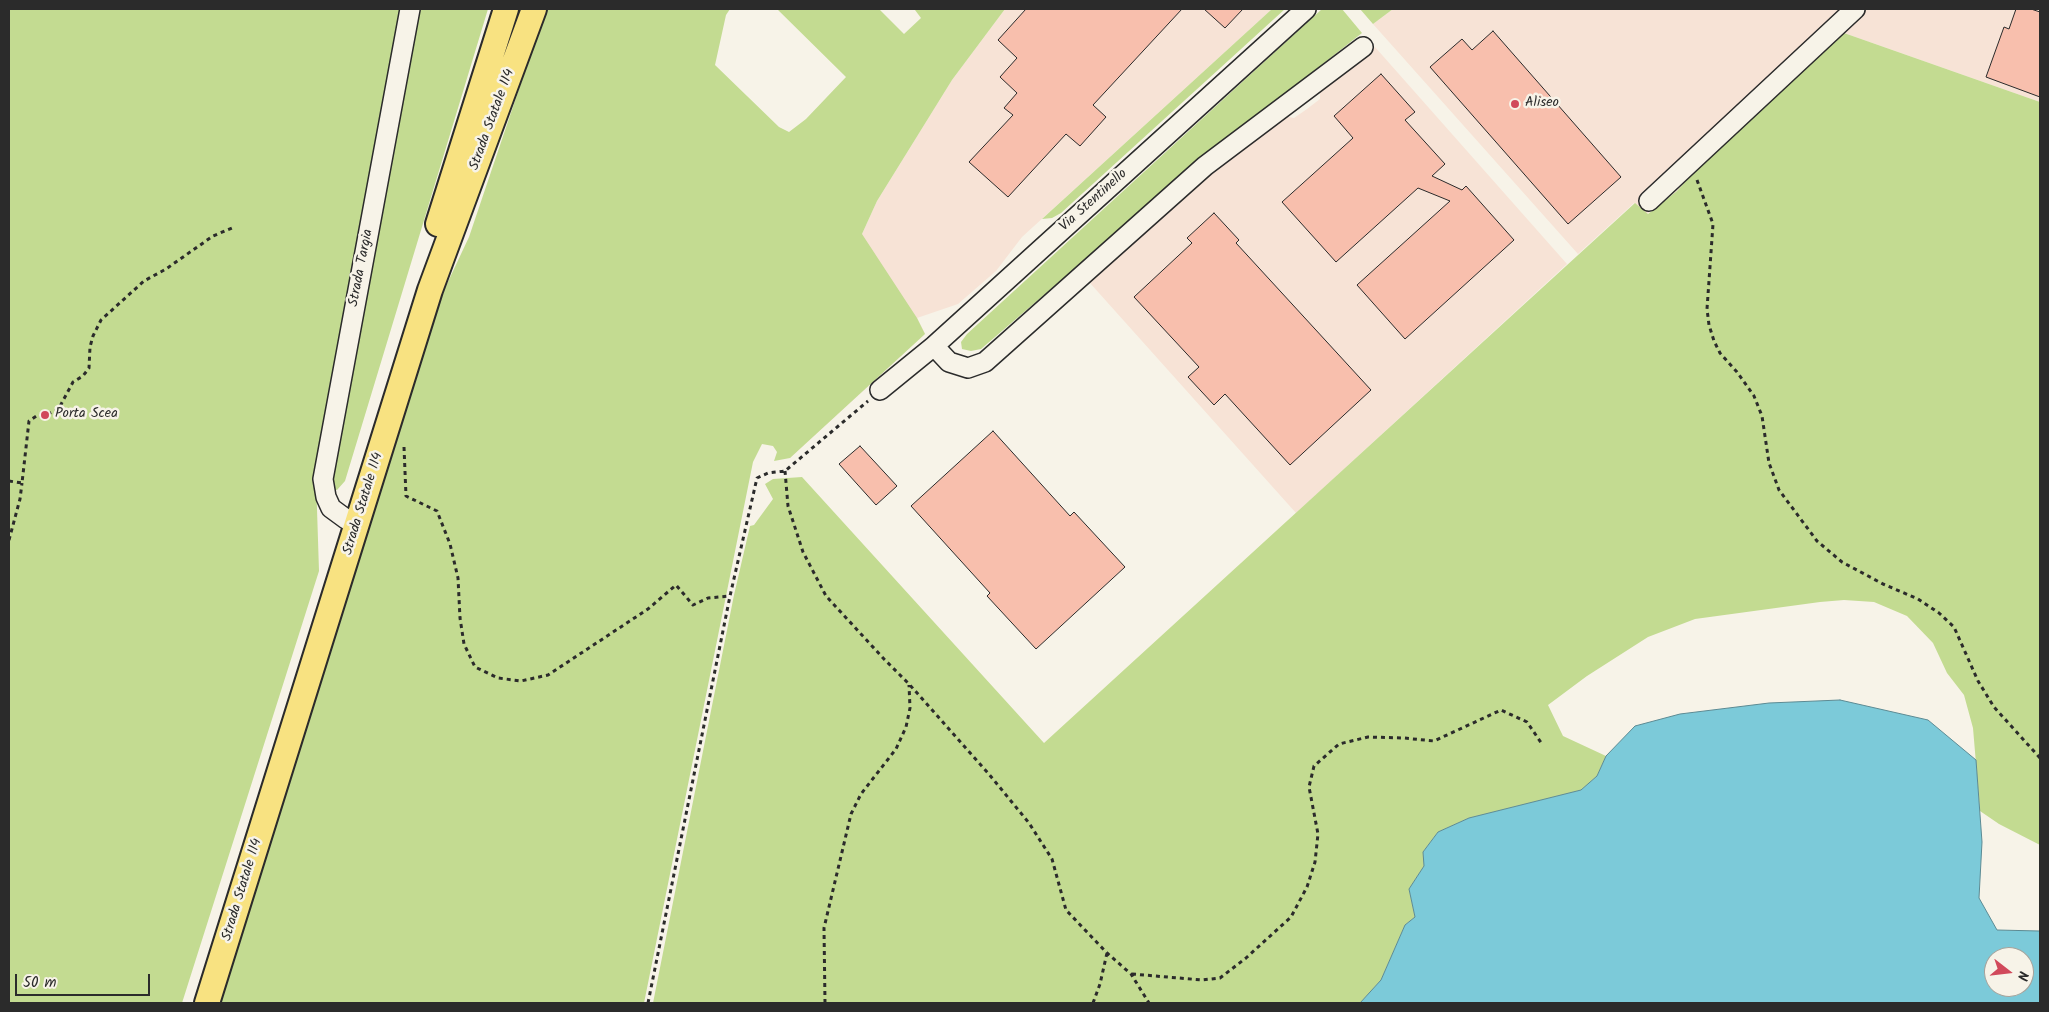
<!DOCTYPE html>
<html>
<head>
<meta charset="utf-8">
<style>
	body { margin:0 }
	#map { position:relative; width:2049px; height:1012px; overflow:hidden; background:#f7f3e8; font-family:Kalam,sans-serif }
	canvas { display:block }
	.frame { position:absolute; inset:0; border:10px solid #2b2b2b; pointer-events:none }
	.north { position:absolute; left:1984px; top:947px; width:50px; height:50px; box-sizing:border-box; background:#f7f3e8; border:1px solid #a5a39c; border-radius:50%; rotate:106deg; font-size:14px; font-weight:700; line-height:20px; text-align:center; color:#2b2b2b }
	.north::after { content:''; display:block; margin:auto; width:18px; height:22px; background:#d1495b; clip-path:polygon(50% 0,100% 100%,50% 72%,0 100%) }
	.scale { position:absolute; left:15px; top:974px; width:135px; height:22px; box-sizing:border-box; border:2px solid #2b2b2b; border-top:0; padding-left:6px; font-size:15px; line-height:18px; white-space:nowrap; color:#2b2b2b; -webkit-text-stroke:4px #f7f3e8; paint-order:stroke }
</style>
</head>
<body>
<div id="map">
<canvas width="2049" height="1012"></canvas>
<div class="frame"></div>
<div class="north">N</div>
<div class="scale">50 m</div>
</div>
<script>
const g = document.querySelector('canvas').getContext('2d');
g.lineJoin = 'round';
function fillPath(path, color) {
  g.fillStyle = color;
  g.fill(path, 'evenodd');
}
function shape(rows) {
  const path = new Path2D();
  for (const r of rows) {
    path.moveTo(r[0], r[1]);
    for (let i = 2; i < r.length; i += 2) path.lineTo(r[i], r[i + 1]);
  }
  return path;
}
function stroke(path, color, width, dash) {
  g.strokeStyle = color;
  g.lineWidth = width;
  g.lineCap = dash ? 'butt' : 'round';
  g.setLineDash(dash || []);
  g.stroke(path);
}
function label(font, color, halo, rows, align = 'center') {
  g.font = font + ' Kalam,sans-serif';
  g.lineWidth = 5;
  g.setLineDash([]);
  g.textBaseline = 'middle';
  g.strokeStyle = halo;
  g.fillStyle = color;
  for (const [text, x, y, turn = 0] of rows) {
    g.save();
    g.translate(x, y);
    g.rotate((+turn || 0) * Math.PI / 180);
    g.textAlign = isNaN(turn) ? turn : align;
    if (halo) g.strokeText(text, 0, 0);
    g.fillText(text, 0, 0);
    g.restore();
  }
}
const built = shape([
	[1005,9,1272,9,1022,237,996,271,958,304,917,318,925,334,790,458,862,234,877,201,952,80],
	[1393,9,2040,9,2040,102,1844,33,1793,78,1693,173,1677,191,1647,214,1634,203,1578,254,1373,24],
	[1375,47,1567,264,1296,513,1090,283,1209,171,1284,116,1294,118,1307,109,1320,99,1320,89]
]);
const green = shape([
	[9,9,401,9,316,478,319,571,182,1003,9,1003],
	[417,9,488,9,345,481,337,490,331,489],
	[546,9,730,9,726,15,715,65,779,127,789,132,806,119,846,77,777,9,879,9,904,34,921,18,915,10,917,9,1005,9,952,80,877,201,862,234,917,318,925,334,790,458,774,461,777,452,773,446,762,444,753,462,644,1003,218,1003,355,571,425,341,438,303,469,237],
	[1272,9,1285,9,1061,213,1052,218,1042,219],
	[1322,9,1342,9,1362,33,1201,160,981,349,971,351,962,349,961,342,967,334],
	[1360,9,1393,9,1373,24],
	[1844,33,2040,102,2040,845,1999,824,1980,811,1973,728,1964,695,1947,673,1933,643,1907,616,1874,602,1844,600,1820,602,1695,619,1648,637,1587,676,1548,705,1563,736,1606,756,1597,776,1581,790,1469,818,1438,832,1423,852,1424,866,1409,889,1415,917,1405,925,1381,980,1360,1003,653,1003,734,595,750,526,754,525,773,499,765,484,773,479,802,477,1044,743,1635,203,1648,214,1677,191,1693,173,1793,78]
]);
const water = shape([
	[1840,700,1928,720,1976,760,1982,842,1979,898,1997,930,2040,931,2040,1003,1360,1003,1381,980,1405,925,1415,917,1409,889,1424,866,1423,852,1438,832,1469,818,1581,790,1597,776,1606,756,1635,726,1680,714,1769,703,1840,700],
	[1994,957,2024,957,2024,987,1994,987,1994,957]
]);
const building = shape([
	[1026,9,1182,9,1093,105,1106,117,1080,146,1066,134,1008,197,969,162,1013,115,1004,108,1017,93,1000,77,1017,58,998,40,1026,9],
	[1204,9,1243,9,1225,28,1204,9],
	[2016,9,2031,9,2040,12,2040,97,1986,77,2004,27,2009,29,2016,9],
	[1493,31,1621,177,1568,224,1430,67,1462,39,1472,50,1493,31],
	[1381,74,1415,112,1405,120,1445,164,1432,176,1462,190,1466,186,1514,240,1405,339,1357,285,1450,201,1418,188,1336,262,1282,202,1353,138,1334,116,1381,74],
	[1214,213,1239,240,1236,243,1371,390,1290,465,1225,394,1214,405,1188,377,1199,367,1134,297,1192,243,1187,238,1214,213],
	[993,431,1070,516,1074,512,1125,567,1036,649,987,596,990,593,911,506,993,431],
	[860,446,897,486,876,505,839,464,860,446]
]);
const path = shape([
	[1697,180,1713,224,1707,309,1709,325,1714,341,1720,353,1737,372,1754,396,1762,416,1769,463,1779,490,1817,541,1842,562,1883,584,1918,599,1939,613,1954,627,1978,681,1994,707,2040,758],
	[404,447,406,496,437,511,450,544,458,578,460,618,464,644,475,667,498,678,521,681,548,675,648,609,676,585,693,605,708,598,730,596],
	[785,471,788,506,803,552,826,596,884,659,909,684,988,773,1029,823,1052,859,1066,910,1107,953,1131,974,1149,1003],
	[9,481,22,483,29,421,38,415,45,415,58,410,73,382,83,376,89,368,90,347,93,336,101,320,144,281,166,269,213,236,232,228],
	[9,540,20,499,22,483],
	[1132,974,1202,980,1220,978,1246,958,1291,917,1307,887,1315,862,1318,834,1309,787,1314,766,1339,744,1368,737,1404,738,1434,741,1501,710,1527,722,1542,744],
	[648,1003,730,596,757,478,768,473,785,471,868,401],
	[825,1003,824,928,851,814,861,794,896,749,906,727,910,708,909,685],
	[1093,1003,1100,984,1107,953]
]);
const minor = shape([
	[1649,201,1855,9],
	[934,346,949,362,968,368,985,362,1205,166,1363,47],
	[880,390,934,346,1306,9],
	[346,519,331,508,326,497,323,479,410,9]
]);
const major = shape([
	[438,224,506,9],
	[207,1003,430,290,534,9]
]);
const markers = [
	[1515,104,5,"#d1495b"],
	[45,415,5,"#d1495b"]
];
const poiNames = [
	["Aliseo",1525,104],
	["Porta Scea",55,415]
];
const streetNames = [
	["Strada Statale 114",493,120,-70],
	["Via Stentinello",1094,201,-42],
	["Strada Targia",362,268,-79],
	["Strada Statale 114",364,504,-73],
	["Strada Statale 114",243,890,-73]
];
fillPath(built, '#f7e3d6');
fillPath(green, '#c3db91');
fillPath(water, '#7ccad9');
stroke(water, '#5c8a93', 1);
fillPath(building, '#f8bfad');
stroke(building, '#2b2b2b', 1);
stroke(minor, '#2b2b2b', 22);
stroke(major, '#2b2b2b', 28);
stroke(path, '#2b2b2b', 3, [4, 4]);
stroke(minor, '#f7f3e8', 19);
stroke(major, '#f8e281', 24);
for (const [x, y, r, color] of markers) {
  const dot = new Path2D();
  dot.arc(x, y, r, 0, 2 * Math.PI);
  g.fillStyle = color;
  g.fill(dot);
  stroke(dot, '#f7f3e8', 2);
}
label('14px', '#2b2b2b', '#f7f3e8', poiNames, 'left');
label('14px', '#2b2b2b', '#f7f3e8', streetNames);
</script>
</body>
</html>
